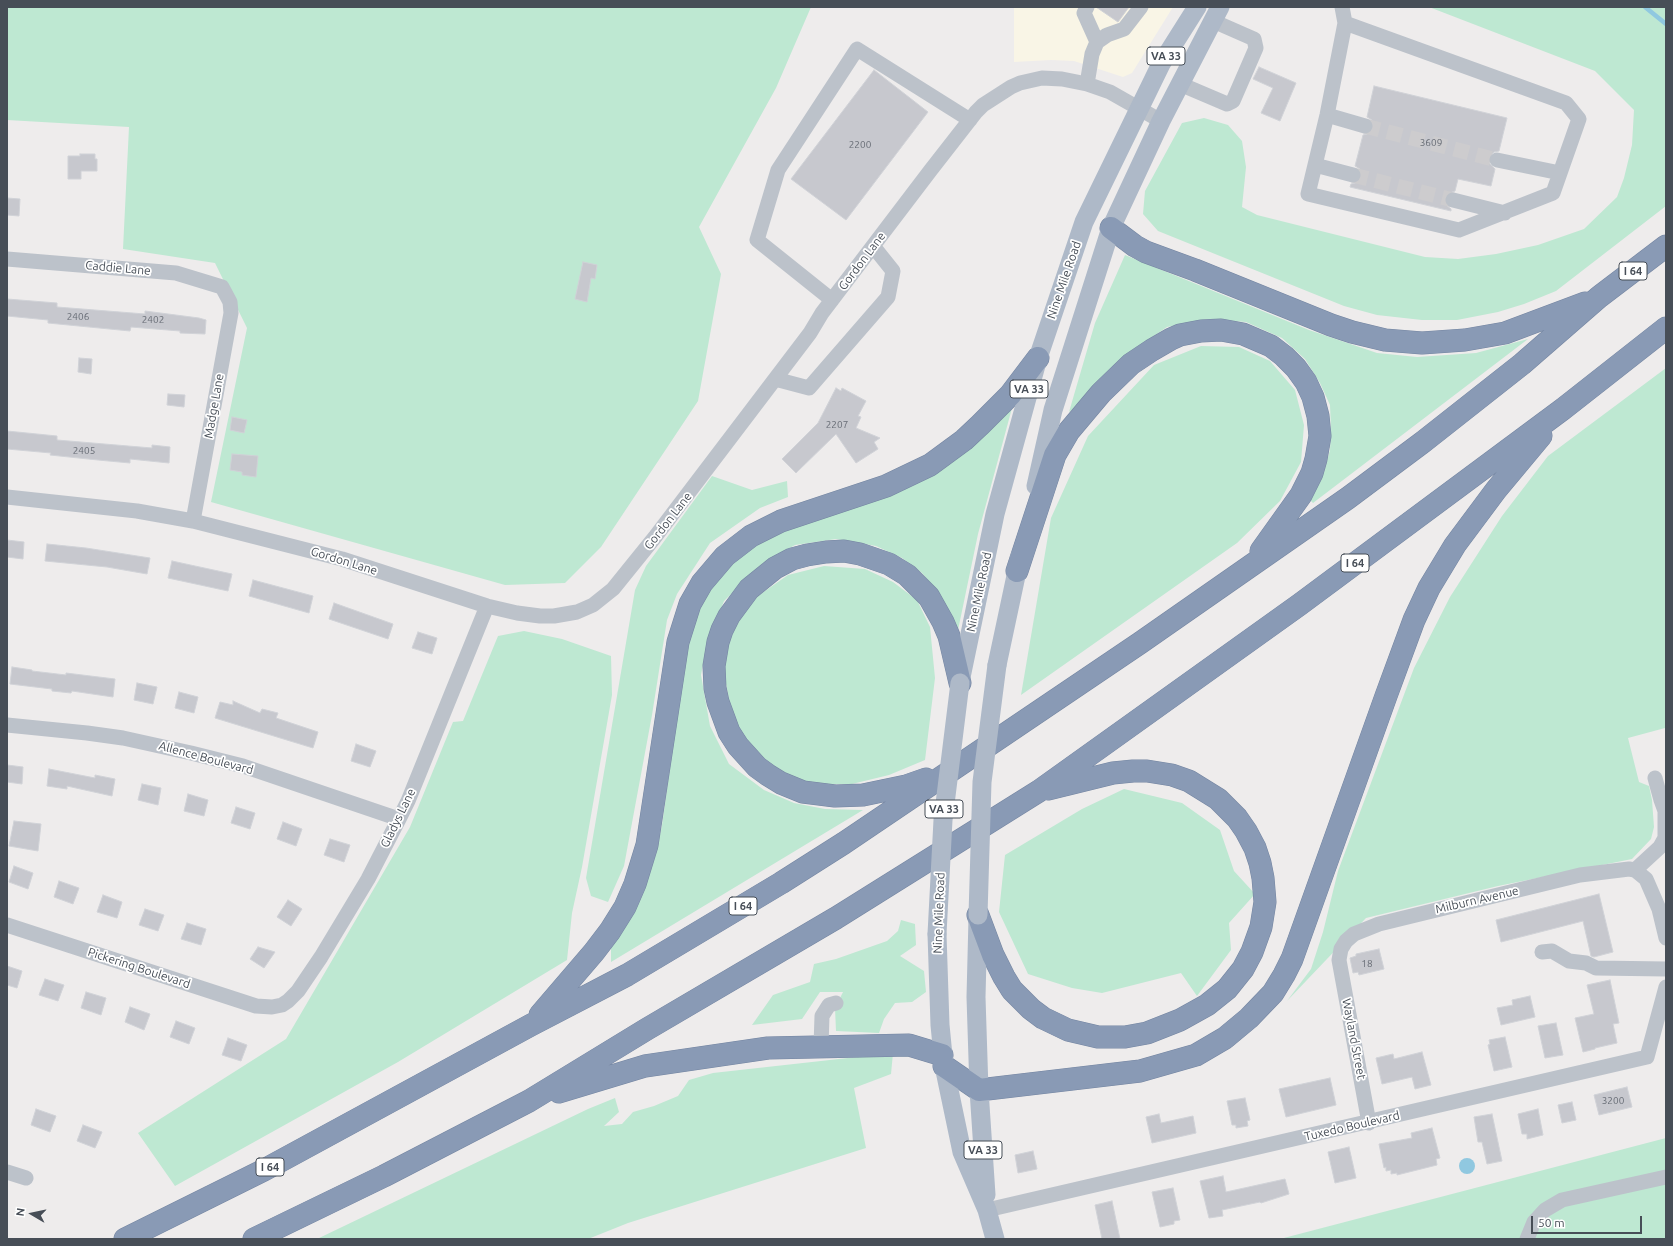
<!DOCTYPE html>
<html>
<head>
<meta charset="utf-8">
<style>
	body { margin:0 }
	#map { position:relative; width:1673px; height:1246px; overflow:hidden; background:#eeecec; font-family:Ubuntu,sans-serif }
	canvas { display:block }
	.frame { position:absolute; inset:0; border:8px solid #474e57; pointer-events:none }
	.north { position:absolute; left:12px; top:1194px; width:40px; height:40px; -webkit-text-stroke:3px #fff; paint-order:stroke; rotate:279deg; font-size:11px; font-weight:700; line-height:16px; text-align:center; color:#474e57 }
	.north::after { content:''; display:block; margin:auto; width:14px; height:18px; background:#474e57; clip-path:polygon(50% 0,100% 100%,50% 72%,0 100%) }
	.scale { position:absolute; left:1531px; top:1216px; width:111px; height:18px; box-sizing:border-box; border:2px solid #474e57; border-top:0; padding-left:5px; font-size:12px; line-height:14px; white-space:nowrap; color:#474e57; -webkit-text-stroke:3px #fff; paint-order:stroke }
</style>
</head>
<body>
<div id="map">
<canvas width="1673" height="1246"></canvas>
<div class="frame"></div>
<div class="north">N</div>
<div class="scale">50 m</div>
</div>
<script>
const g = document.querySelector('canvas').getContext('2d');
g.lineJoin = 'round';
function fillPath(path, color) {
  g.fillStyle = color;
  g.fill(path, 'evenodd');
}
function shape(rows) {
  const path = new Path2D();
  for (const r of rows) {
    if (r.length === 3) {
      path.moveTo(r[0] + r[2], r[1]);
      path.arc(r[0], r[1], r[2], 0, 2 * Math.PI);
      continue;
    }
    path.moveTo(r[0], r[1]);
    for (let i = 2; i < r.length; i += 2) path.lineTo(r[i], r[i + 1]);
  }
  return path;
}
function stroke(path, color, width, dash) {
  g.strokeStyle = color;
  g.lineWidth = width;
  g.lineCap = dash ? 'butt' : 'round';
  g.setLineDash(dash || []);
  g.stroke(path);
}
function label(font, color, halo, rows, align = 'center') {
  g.font = font + ' Ubuntu,sans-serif';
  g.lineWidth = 3.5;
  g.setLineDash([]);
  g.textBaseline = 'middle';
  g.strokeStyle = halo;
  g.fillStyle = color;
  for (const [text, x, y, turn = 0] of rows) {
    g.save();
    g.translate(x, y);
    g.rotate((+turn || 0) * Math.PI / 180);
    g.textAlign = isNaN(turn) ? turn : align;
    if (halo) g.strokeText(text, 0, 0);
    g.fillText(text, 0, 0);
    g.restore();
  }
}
const commercial = shape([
	[1014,7,1173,7,1132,73,1123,77,1074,61,1051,60,1014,62]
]);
const green = shape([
	[7,7,811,7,776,88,699,227,721,274,698,401,601,547,565,583,505,585,211,502,247,328,215,263,123,249,129,127,7,120],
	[1429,7,1666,7,1666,206,1556,291,1524,304,1498,312,1457,320,1422,320,1377,315,1344,306,1158,231,1143,214,1145,191,1182,123,1204,118,1228,125,1242,141,1246,167,1242,207,1257,215,1425,257,1458,259,1496,254,1538,245,1584,229,1617,197,1624,178,1632,145,1634,110,1595,71],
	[1125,255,1309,330,1377,353,1417,357,1476,353,1528,339,1313,503,1309,499,1324,472,1330,450,1331,428,1330,405,1320,383,1305,359,1282,338,1246,322,1208,319,1167,327,1135,349,1080,404,1069,412,1095,323],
	[1201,346,1239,347,1270,361,1295,390,1304,425,1301,462,1280,501,1237,543,1021,695,1051,518,1088,436,1154,365],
	[1666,368,1666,731,1665,728,1628,738,1639,782,1649,786,1652,800,1654,827,1651,839,1632,859,1498,886,1366,918,1287,1001,1311,969,1323,932,1338,871,1414,668,1450,597,1502,516,1548,456],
	[1012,408,978,534,957,635,940,595,922,573,902,558,876,546,836,539,795,545,762,564,724,601,707,644,701,675,710,726,729,764,764,790,794,803,825,809,863,810,611,962,611,947,645,887,655,857,662,825,687,644,696,615,710,590,735,561,763,541,790,529,880,499,914,485,951,462],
	[712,476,752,490,787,481,788,497,760,508,710,543,677,594,667,620,652,715,624,866,608,902,591,896,586,878,635,590,646,566],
	[824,566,865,569,893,582,917,600,930,627,935,678,925,760,889,775,852,784,807,784,774,768,749,745,732,715,724,673,730,636,752,600,788,575],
	[524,631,562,639,611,656,612,695,582,867,572,913,567,960,398,1062,175,1186,138,1133,286,1039,410,827,453,722,463,721,498,636],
	[1124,789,1182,803,1220,830,1234,871,1255,894,1229,923,1231,950,1197,996,1181,973,1102,993,1072,988,1028,974,999,912,1005,855,1082,809],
	[901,920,915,924,916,945,900,956,924,971,926,992,912,1002,895,1003,884,1019,879,1033,836,1031,835,1008,843,992,820,992,802,1019,752,1025,773,995,810,982,814,964,836,959,887,941,898,931],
	[893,1053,891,1074,854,1088,866,1148,628,1223,588,1239,317,1239,588,1109,615,1098,619,1112,604,1126,622,1124,633,1112,654,1106,678,1096,689,1080,713,1073],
	[1666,1138,1666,1239,1280,1239]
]);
const water = shape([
	[1467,1166,8]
]);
const stream = shape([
	[1645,7,1666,24]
]);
const building = shape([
	[1096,7,1129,7,1118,22,1096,7],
	[1259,67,1296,83,1280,121,1261,113,1273,88,1253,79,1259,67],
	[874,70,928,112,846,220,791,179,874,70],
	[1374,86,1507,118,1499,151,1494,152,1488,158,1489,163,1495,169,1491,186,1458,179,1455,191,1447,194,1444,198,1444,203,1451,209,1451,211,1350,187,1351,184,1359,182,1362,177,1360,169,1355,166,1363,135,1371,133,1374,128,1372,120,1367,117,1374,86],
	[80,154,95,154,95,159,97,159,97,171,81,171,81,179,68,179,68,156,80,156,80,154],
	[7,198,20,199,19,216,7,215,7,198],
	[583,262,597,265,595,279,591,278,587,302,575,299,583,262],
	[7,299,57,303,57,307,145,314,145,311,199,318,206,320,205,334,180,333,180,331,131,327,130,331,48,323,48,320,7,316,7,299],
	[79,358,92,359,91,374,78,372,79,358],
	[836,388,841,391,842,388,866,401,858,416,861,417,856,428,880,438,874,442,878,449,856,463,836,434,796,473,782,459,818,423,836,388],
	[168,394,185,395,184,407,167,405,168,394],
	[232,417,247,420,244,433,230,430,232,417],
	[7,431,57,436,57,440,152,448,152,445,170,447,169,463,130,459,130,463,98,460,50,455,51,453,7,449,7,431],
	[232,454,258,456,256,477,242,475,242,472,230,470,232,454],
	[7,540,24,542,23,559,7,557,7,540],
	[47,544,86,548,150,558,147,574,107,567,45,561,47,544],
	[172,561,232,574,228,591,168,578,172,561],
	[253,580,313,596,309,613,249,596,253,580],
	[334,603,393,624,388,639,329,619,334,603],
	[418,632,437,638,432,654,412,648,418,632],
	[12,667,32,670,32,671,66,675,66,673,115,679,113,697,72,691,71,693,52,691,52,689,10,684,12,667],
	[137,683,157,687,153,704,134,700,137,683],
	[179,692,198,697,194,713,175,708,179,692],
	[233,701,260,713,262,709,278,713,276,718,318,732,313,748,215,718,220,702,233,705,233,701],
	[356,744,376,751,370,767,351,761,356,744],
	[7,765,23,767,22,784,7,782,7,765],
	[49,769,95,778,95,775,115,779,112,796,67,786,67,789,47,786,49,769],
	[142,784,161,788,158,805,138,800,142,784],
	[188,794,208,800,204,816,184,811,188,794],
	[236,807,255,813,250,829,231,823,236,807],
	[14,821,41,824,38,851,9,846,14,821],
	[283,822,302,829,296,846,277,839,283,822],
	[330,839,350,845,344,862,324,855,330,839],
	[14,866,33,873,28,889,9,882,14,866],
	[59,881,79,888,73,904,54,897,59,881],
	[1599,894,1613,952,1594,957,1591,956,1583,921,1501,942,1496,920,1599,894],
	[103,895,122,902,117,918,97,912,103,895],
	[288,900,302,909,291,926,277,917,288,900],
	[145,909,164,915,158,931,139,925,145,909],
	[187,923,206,929,201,945,181,939,187,923],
	[258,947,275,952,264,968,250,959,258,947],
	[1379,949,1384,969,1359,975,1358,972,1353,973,1350,958,1356,956,1356,954,1379,949],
	[7,966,22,971,17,988,7,985,7,966],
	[45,979,64,985,58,1001,39,995,45,979],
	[1610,980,1619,1023,1613,1024,1617,1043,1595,1048,1595,1049,1583,1052,1575,1018,1594,1014,1587,985,1610,980],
	[86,992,106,998,101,1015,81,1008,86,992],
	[1530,996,1535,1017,1501,1025,1497,1008,1513,1005,1512,1000,1530,996],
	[130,1007,150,1014,144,1030,125,1022,130,1007],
	[176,1021,195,1028,189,1044,170,1037,176,1021],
	[1556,1023,1563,1055,1545,1058,1538,1026,1556,1023],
	[1505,1037,1512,1067,1494,1071,1488,1045,1490,1044,1489,1040,1505,1037],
	[228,1038,247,1045,241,1061,222,1055,228,1038],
	[1422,1052,1431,1085,1415,1089,1412,1077,1382,1084,1376,1058,1393,1054,1394,1059,1422,1052],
	[1330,1078,1336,1105,1286,1117,1279,1089,1330,1078],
	[1627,1087,1632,1107,1599,1115,1594,1095,1627,1087],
	[1245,1098,1250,1120,1247,1121,1248,1126,1236,1128,1236,1125,1232,1125,1227,1101,1245,1098],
	[1572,1102,1576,1120,1562,1123,1558,1105,1572,1102],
	[36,1109,56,1116,50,1132,31,1125,36,1109],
	[1538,1109,1543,1135,1527,1139,1527,1134,1522,1134,1518,1114,1538,1109],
	[1159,1114,1161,1123,1193,1116,1196,1133,1152,1143,1146,1117,1159,1114],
	[1492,1114,1502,1161,1487,1164,1482,1142,1478,1142,1474,1117,1492,1114],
	[83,1125,102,1132,95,1148,77,1141,83,1125],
	[1432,1128,1440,1158,1436,1159,1437,1165,1397,1175,1397,1173,1391,1174,1391,1170,1386,1171,1386,1167,1384,1168,1379,1144,1412,1138,1411,1133,1432,1128],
	[1349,1147,1356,1178,1335,1183,1328,1152,1349,1147],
	[1033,1151,1037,1169,1018,1173,1015,1155,1033,1151],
	[1223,1176,1226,1192,1285,1179,1289,1194,1261,1203,1260,1202,1222,1210,1223,1216,1209,1218,1200,1181,1223,1176],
	[1173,1188,1180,1220,1174,1221,1174,1224,1160,1227,1152,1192,1173,1188],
	[1112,1201,1120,1239,1102,1239,1095,1205,1112,1201]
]);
const minorTunnel = shape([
	[1365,126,1497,160],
	[1353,175,1453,200]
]);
const minor = shape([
	[1087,7,1084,13,1097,42],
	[1342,7,1345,23,1566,103,1579,119,1553,193,1459,230,1308,194,1327,115,1345,23],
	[1087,84,1092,54,1097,42,1107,35,1124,29,1141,7],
	[1180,84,1227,104,1233,101,1256,48,1254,39,1213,21],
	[1327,115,1365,126],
	[1497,160,1560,173],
	[1315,165,1353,175],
	[1453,200,1505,213],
	[7,259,176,273,222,287,230,302,231,313,193,521],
	[832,300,757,240,778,170,857,49,970,120],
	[775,379,809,388,888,297,893,271,873,246],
	[7,497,137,511,193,521,342,559,487,606,517,613,540,616,554,616,577,612,593,605,613,589,655,537,810,333,822,313,930,171,976,112,983,105,1011,87,1020,83,1042,78,1062,79,1087,84,1110,92,1161,121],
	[7,725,87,733,123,738,191,753,243,766,399,819],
	[1635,870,1660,847,1665,838,1665,811,1661,800,1655,778],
	[7,925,256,1006,272,1007,282,1005,288,1001,298,991,321,957,368,879,399,819,408,801,487,606],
	[1542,952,1552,951,1569,961,1586,963,1596,968,1666,969],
	[821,1046,822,1016,829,1005,836,1003],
	[1369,1123,1339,960,1341,949,1346,941,1354,934,1379,924,1580,875,1629,869,1635,870,1646,879,1659,909,1666,938],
	[7,1172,26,1178],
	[987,1210,1647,1057,1666,987],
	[1527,1239,1534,1222,1545,1210,1562,1200,1666,1177]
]);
const major = shape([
	[1036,486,1053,410,1111,228,1161,121,1220,7],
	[997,665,1020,557],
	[960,682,995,514,1038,358,1084,222,1161,64,1197,7],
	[978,918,976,997,979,1090,986,1195],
	[937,934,940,1025,944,1066,962,1152,987,1210,995,1239]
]);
const highway = shape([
	[1111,228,1135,246,1146,252,1195,270,1331,325,1352,332,1385,340,1422,343,1465,340,1505,333,1585,303],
	[1017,571,1055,455,1069,431,1101,393,1131,364,1152,350,1171,339,1180,335,1201,331,1221,330,1243,334,1271,346,1284,356,1296,368,1306,382,1313,397,1318,416,1320,436,1316,459,1312,473,1301,495,1261,551],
	[926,779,906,786,863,795,835,796,803,792,781,783,768,775,757,767,738,746,729,732,718,702,715,688,714,666,718,642,722,630,729,616,749,589,775,568,792,559,807,555,826,552,844,551,860,554,889,564,907,575,929,597,943,622,949,636,960,683],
	[978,915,993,955,1004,977,1012,990,1031,1009,1043,1018,1068,1030,1098,1037,1125,1037,1147,1033,1180,1020,1207,1005,1227,989,1243,969,1252,952,1261,927,1265,902,1263,878,1260,863,1255,848,1246,831,1237,818,1218,799,1189,781,1172,775,1147,771,1133,771,1113,773,1048,789],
	[540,1015,594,952,610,931,625,907,635,884,647,845,678,642,690,604,702,583,725,556,751,536,781,521,886,486,930,465,964,440,980,425,1010,395,1038,358],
	[944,1066,979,1090,1140,1071,1196,1055,1225,1038,1249,1018,1273,993,1284,975,1292,959,1386,696,1414,620,1429,588,1455,545,1496,490,1541,436],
	[559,1092,645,1066,768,1048,909,1045,942,1055],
	[125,1239,264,1170,531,1025,627,975,781,883,844,843,1140,643,1348,498,1423,442,1522,364,1599,297,1666,246],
	[254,1239,384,1176,529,1101,647,1029,836,918,1039,791,1299,605,1563,409,1666,328]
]);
const majorBridge = shape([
	[978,915,982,782,997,665],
	[937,934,943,820,960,683]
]);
const numberNames = [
	["3609",1431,143],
	["2200",860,145],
	["2406",78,317],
	["2402",153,320],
	["2207",837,425],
	["2405",84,451],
	["18",1367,964],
	["3200",1613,1101]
];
const shields = [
	[1166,56,38],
	[1633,271,28],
	[1029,389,38],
	[1355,563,28],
	[944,809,38],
	[743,906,28],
	[983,1150,38],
	[270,1167,28]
];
const shieldNames = [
	["VA 33",1166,56],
	["I 64",1633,271],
	["VA 33",1029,389],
	["I 64",1355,563],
	["VA 33",944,809],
	["I 64",743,906],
	["VA 33",983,1150],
	["I 64",270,1167]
];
const streetNames = [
	["Gordon Lane",862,261,-53],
	["Caddie Lane",118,268,5],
	["Nine Mile Road",1064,280,-71],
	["Madge Lane",214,406,-80],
	["Gordon Lane",668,521,-52],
	["Gordon Lane",344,561,17],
	["Nine Mile Road",979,592,-78],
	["Allence Boulevard",206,758,15],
	["Gladys Lane",398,818,-64],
	["Milburn Avenue",1477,900,-13],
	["Nine Mile Road",939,913,-88],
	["Pickering Boulevard",139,968,18],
	["Wayland Street",1354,1039,79],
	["Tuxedo Boulevard",1352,1126,-13]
];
fillPath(commercial, '#f9f5e6');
fillPath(green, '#bee8d2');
fillPath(water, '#90c8e0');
stroke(stream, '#90c8e0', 4.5);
fillPath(building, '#c7c8ce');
stroke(building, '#d0d2d7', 1);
stroke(minorTunnel, '#cdccce', 15, [15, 8]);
stroke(highway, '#7485a1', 23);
stroke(minor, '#bcc2ca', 15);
stroke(major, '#aeb9c8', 19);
stroke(highway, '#899ab5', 22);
stroke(majorBridge, '#aeb9c8', 19);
label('10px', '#676c75', null, numberNames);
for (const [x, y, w] of shields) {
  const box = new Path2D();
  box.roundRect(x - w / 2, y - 9, w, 18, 3);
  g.fillStyle = '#fff';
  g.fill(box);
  stroke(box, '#474e57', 1);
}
label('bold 11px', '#474e57', null, shieldNames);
label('12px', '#474e57', '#fff', streetNames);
</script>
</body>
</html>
